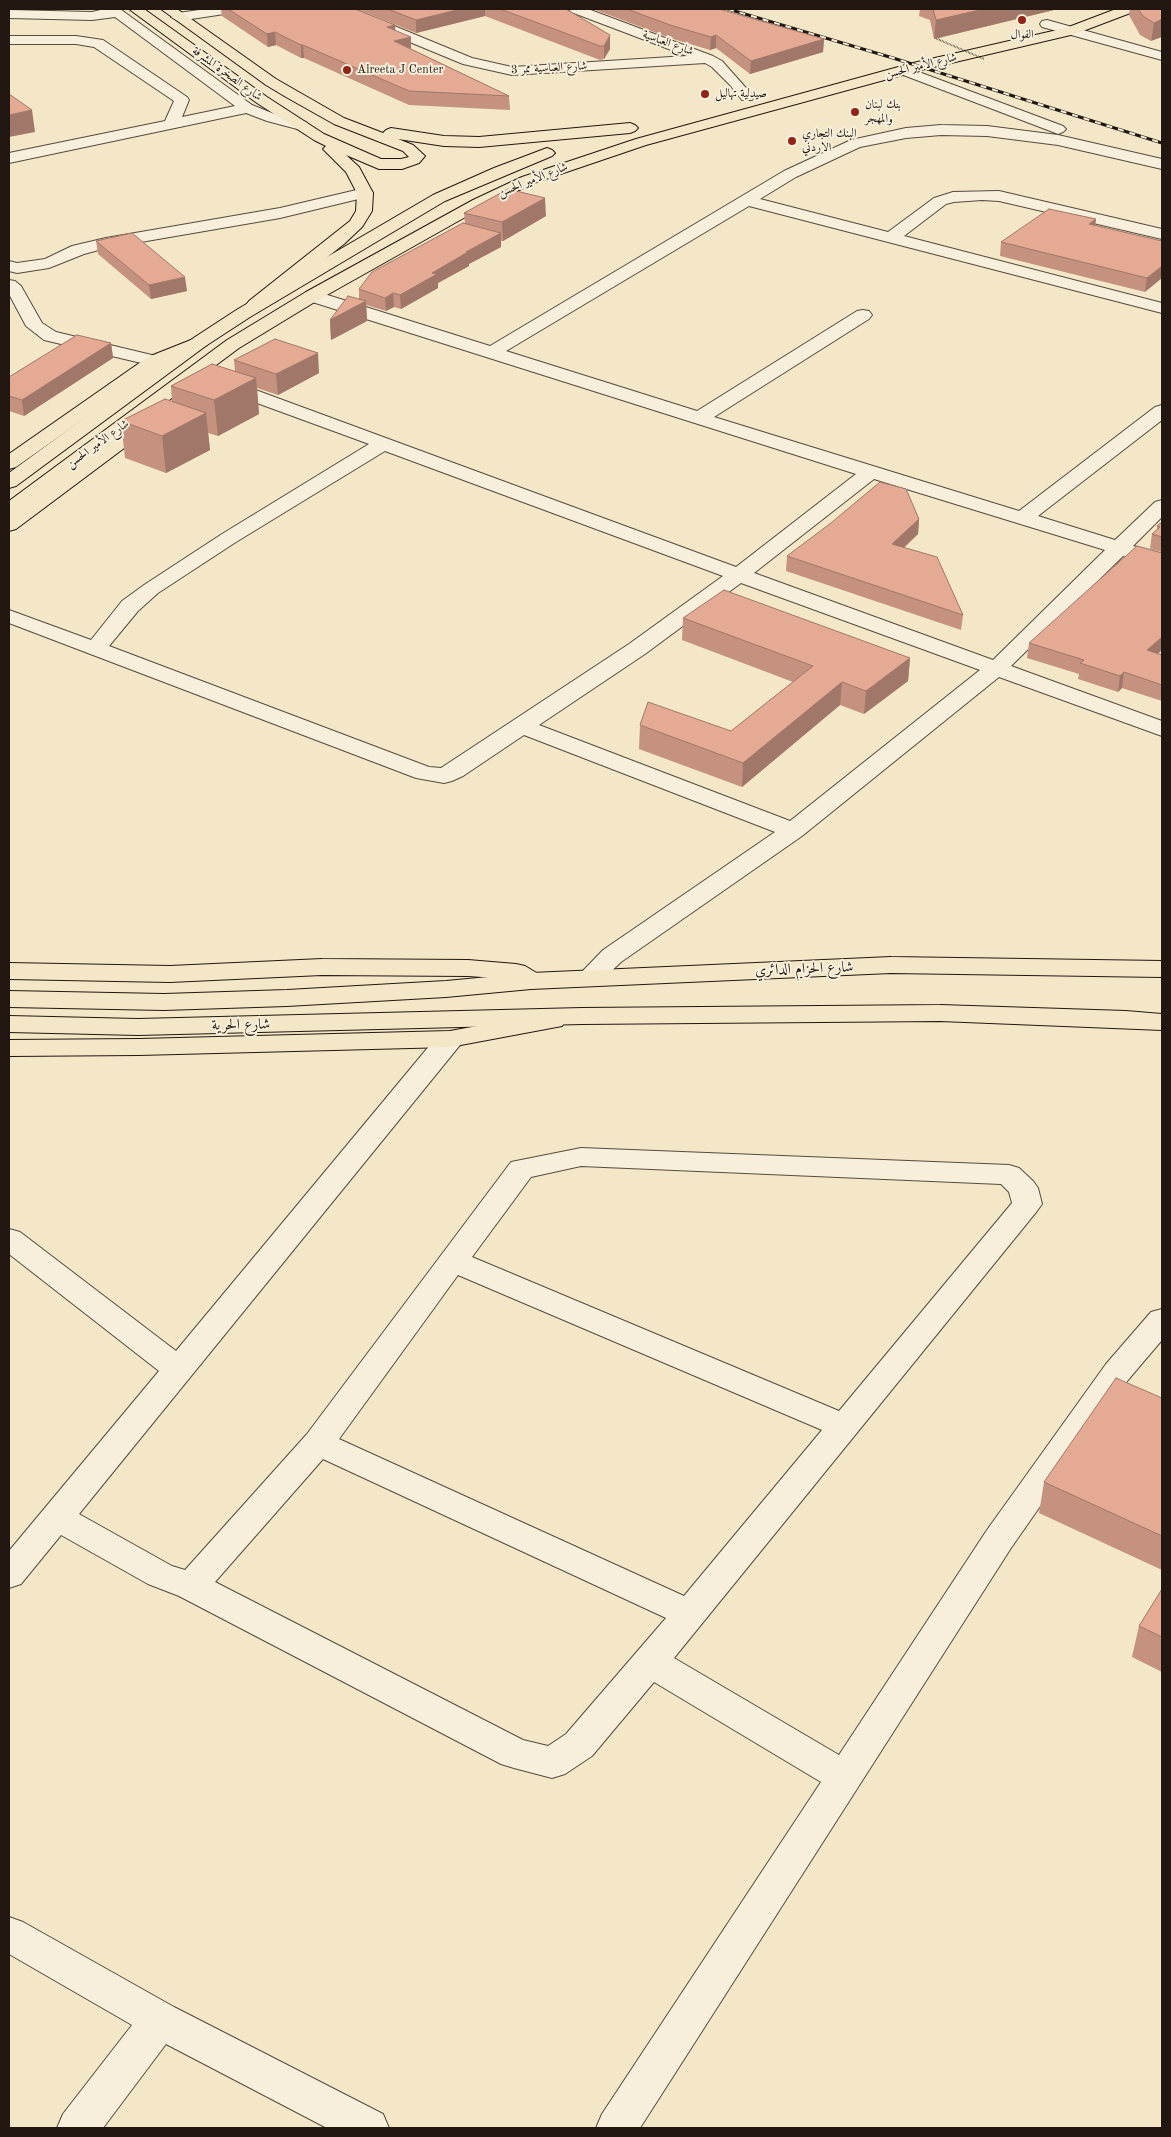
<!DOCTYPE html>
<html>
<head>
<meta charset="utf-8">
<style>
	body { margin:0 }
	#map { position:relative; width:1171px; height:2137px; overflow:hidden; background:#f3e7c7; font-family:"Old Standard TT",serif }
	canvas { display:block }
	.frame { position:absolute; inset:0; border:10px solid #221710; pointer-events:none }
</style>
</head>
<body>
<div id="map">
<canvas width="1171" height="2137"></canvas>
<div class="frame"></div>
</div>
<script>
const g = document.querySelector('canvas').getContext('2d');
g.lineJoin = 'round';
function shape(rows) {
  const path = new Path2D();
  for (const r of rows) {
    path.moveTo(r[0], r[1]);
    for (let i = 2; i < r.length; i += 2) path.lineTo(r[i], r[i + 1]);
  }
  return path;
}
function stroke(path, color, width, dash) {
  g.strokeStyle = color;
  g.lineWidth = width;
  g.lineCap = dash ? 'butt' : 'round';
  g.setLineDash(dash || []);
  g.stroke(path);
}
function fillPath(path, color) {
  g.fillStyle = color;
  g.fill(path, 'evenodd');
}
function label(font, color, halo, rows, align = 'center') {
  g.font = font + ' "Old Standard TT",Amiri,serif';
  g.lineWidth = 4;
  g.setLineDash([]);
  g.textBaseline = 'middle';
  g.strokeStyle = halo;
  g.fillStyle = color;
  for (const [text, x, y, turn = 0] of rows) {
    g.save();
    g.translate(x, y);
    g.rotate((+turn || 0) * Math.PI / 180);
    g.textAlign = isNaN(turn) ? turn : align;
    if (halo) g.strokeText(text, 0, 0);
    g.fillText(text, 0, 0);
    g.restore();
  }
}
const minor = shape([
	[105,9,120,9,252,105,277,115,306,122,309,125,306,128,301,130,267,121,246,113,9,163,9,153,165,121,174,101,94,47,76,44,9,44,9,36,76,36,103,40,187,97,189,100,182,117,235,106,115,17,92,20,9,18,9,10,92,12,105,9],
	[206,9,238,9,231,13,178,21,171,17,178,13,206,9],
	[335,9,353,9,472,58,512,67,687,56,571,12,569,9,588,9,713,56,722,61,754,97,752,100,742,100,730,85,712,67,705,63,512,75,463,64,337,12,335,9],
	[1047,20,1162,52,1162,60,1042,27,1040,24,1042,21,1047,20],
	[903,66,1063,126,1066,129,1063,132,1058,134,1053,132,898,73,896,70,898,67,903,66],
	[941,125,987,126,1058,135,1162,159,1162,169,1058,145,987,136,941,135,906,138,860,147,796,177,760,199,888,232,934,198,953,192,999,191,1162,229,1162,239,999,201,982,200,954,202,946,204,904,236,1162,303,1162,313,749,206,506,351,697,411,857,311,863,310,869,311,872,315,869,319,714,417,1019,511,1155,407,1162,405,1162,420,1038,516,1115,540,1155,502,1162,500,1162,517,1133,546,1162,554,1162,567,1123,556,1011,666,1162,721,1162,736,999,677,802,836,621,962,598,984,589,986,580,984,576,978,603,950,775,832,524,735,463,776,452,781,444,783,416,778,9,623,9,610,91,640,122,601,144,585,222,534,369,444,216,388,214,384,216,380,223,378,736,567,856,474,306,300,303,296,306,292,312,291,318,292,490,346,784,171,851,140,906,128,941,125],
	[385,451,723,576,629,644,441,768,429,767,109,646,138,611,158,593,236,542,385,451],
	[874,479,1105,550,993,660,754,573,874,479],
	[741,583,980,670,790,821,539,725,645,654,741,583],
	[365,188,371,190,373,193,371,196,280,218,106,248,84,254,49,268,17,273,9,271,9,261,17,263,45,259,72,246,106,238,280,208,365,188],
	[9,280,15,281,21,286,42,323,56,332,160,357,163,361,160,365,154,366,44,340,26,326,9,294,9,280],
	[450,1031,460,1033,464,1039,460,1045,79,1514,172,1566,185,1570,307,1434,511,1162,581,1148,1009,1165,1019,1168,1033,1181,1038,1188,1042,1204,1037,1211,674,1658,839,1755,987,1530,1106,1364,1151,1312,1162,1309,1162,1340,1128,1380,1011,1548,640,2128,596,2128,602,2114,821,1782,654,1682,592,1756,565,1774,552,1778,514,1768,501,1764,179,1596,148,1584,61,1535,21,1584,9,1588,9,1551,159,1371,9,1254,9,1229,20,1232,176,1351,440,1033,450,1031],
	[581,1166,1001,1184,1009,1192,1012,1203,839,1411,472,1257,531,1177,581,1166],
	[458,1275,822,1430,684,1596,339,1439,458,1275],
	[323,1459,666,1618,566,1734,548,1746,523,1740,215,1582,323,1459],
	[9,1917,23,1922,174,2007,383,2114,389,2128,327,2128,166,2044,103,2128,57,2128,63,2114,132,2025,9,1954,9,1917]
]);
const major = shape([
	[129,9,144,9,267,97,324,134,381,159,401,159,409,157,403,151,334,124,286,97,266,85,161,9,177,9,276,79,344,118,383,133,386,130,391,128,444,136,479,137,630,123,635,125,638,128,635,131,630,133,479,147,444,146,398,139,413,145,425,156,419,163,402,169,379,169,346,155,359,167,373,193,372,211,362,227,344,244,261,309,255,310,249,309,246,305,249,301,350,221,356,211,357,193,346,172,323,149,326,146,314,140,257,103,129,9],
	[201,336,207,337,210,341,207,345,160,365,16,467,9,469,9,454,148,357,201,336],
	[152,412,159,414,161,418,159,422,16,529,9,531,9,516,145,414,152,412],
	[322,959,468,960,516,964,525,966,540,975,544,981,540,987,531,989,522,987,510,979,468,976,322,975,170,982,9,979,9,963,170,966,322,959],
	[553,1012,562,1014,566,1020,562,1026,450,1047,139,1055,9,1056,9,1040,139,1039,450,1031,553,1012]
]);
const highway = shape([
	[1116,9,1135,9,1133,12,1075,34,921,70,646,145,534,183,485,206,318,300,239,348,16,514,9,516,9,501,227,340,306,292,473,200,522,177,636,139,913,63,1066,28,1116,9],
	[547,148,552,150,555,153,552,156,445,201,250,317,207,345,16,486,9,488,9,473,195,337,238,309,433,195,494,168,547,148],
	[891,957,1162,961,1162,977,891,973,531,989,446,997,287,1006,164,1010,9,1007,9,991,164,994,287,990,446,981,531,973,891,957],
	[940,1005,1126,1011,1162,1014,1162,1030,940,1021,582,1024,138,1035,9,1032,9,1016,138,1019,582,1008,940,1005]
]);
const rail = shape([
	[728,9,893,58,1162,143]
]);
const pathBridge = shape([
	[935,38,984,59]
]);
const wall = shape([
	[221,9,355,9,395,31,411,37,411,49,509,96,510,110,409,105,304,58,301,58,276,45,268,47,222,16],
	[357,9,566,9,610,49,604,59,600,60,485,16,416,33],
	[593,9,719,9,824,39,823,52,750,74,716,48,710,50,670,38],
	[920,9,1058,9,934,39,930,20,919,16],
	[1130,9,1162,9,1151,41,1140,35,1129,15],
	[464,213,546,216,503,241,501,241,501,247,469,264,469,266,438,283,438,288,401,309,394,307,386,311,366,305,367,321,331,340,330,320,359,299,359,289,465,224],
	[1096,219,1095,225,1162,241,1145,292,1000,256,1001,242],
	[96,241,187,291,151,299,98,254],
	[111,343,113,358,24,416,9,411,9,377],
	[234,360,319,373,278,395,257,388,259,414,218,436,208,433,210,450,166,473,125,458,121,421,172,401,171,386,235,371],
	[919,519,918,534,904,548,963,615,961,630,786,571,787,556],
	[1162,522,1162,552,1150,549,1152,534,1157,530,1157,526],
	[683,618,910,658,908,681,864,714,840,705,742,787,639,749,640,725,731,731,793,682,682,640],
	[1029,643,1158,654,1162,655,1162,701,1122,688,1118,692,1078,679,1079,674,1027,658],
	[1162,1398,1162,1570,1039,1513,1044,1482],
	[1162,1589,1162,1672,1132,1657,1139,1626]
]);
const shadedWall = shape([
	[461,9,485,9,485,16,416,33,416,20],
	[984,9,1058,9,934,39,936,20],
	[1162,19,1162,37,1151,41,1154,23],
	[395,25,396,38,387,27],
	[275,32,276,45,268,47,267,34],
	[610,35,610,49,604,59,604,46],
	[716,35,716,48,710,50,711,37],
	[411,37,411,50,394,41],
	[824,39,823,52,750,74,751,61],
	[301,45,303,45,304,58,301,58],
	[32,110,35,132,9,137,9,115],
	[545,198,546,216,503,241,502,222],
	[1096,219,1094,232,1089,224],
	[501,233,501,247,469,264,469,266,438,283,438,288,401,309,400,295,432,273,466,252],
	[1162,266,1162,278,1145,292,1147,278],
	[185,277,187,291,151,299,149,285],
	[393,293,394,307,386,311,385,298],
	[366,301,367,321,331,340,330,320],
	[111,343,113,358,24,416,22,400],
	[318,353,319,373,278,395,276,374],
	[256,378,259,414,218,436,214,400],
	[206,413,210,450,166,473,162,436],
	[919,519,918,534,891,559,892,544],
	[1162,637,1162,650,1145,666,1147,650],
	[910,658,908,681,864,714,866,691],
	[1124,672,1122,688,1118,692,1120,676],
	[842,682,840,705,742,787,743,763]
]);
const building = shape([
	[228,9,355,9,395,25,387,27,411,37,394,41,509,96,409,91,303,45,301,45,275,32,267,34,228,9],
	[388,9,461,9,416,20,388,9],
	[500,9,566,9,610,35,604,46,600,46,500,9],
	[627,9,719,9,824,39,751,61,716,35,711,37,670,25,627,9],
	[933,9,984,9,936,20,933,9],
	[1138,9,1162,9,1162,19,1154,23,1143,16,1138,9],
	[9,94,32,110,9,115,9,94],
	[508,189,545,198,502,222,464,213,508,189],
	[1049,209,1096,219,1089,224,1162,241,1162,266,1147,278,1001,242,1049,209],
	[463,223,501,233,466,252,468,252,432,273,437,274,400,295,393,293,385,298,359,289,372,272,463,223],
	[132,233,185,277,149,285,96,241,132,233],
	[348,296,366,301,330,320,348,296],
	[77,335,111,343,22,400,9,396,9,377,77,335],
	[275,339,318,353,276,374,234,360,275,339],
	[212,364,256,378,214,400,171,386,212,364],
	[165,399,206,413,162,436,121,421,165,399],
	[880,482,906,489,919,519,892,544,937,557,963,615,787,556,831,523,880,482],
	[1162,522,1162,537,1152,534,1160,527,1157,526,1162,522],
	[1137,546,1162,553,1162,637,1147,650,1162,655,1162,685,1124,672,1120,676,1080,663,1084,660,1029,643,1137,546],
	[724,590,910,658,866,691,842,682,743,763,640,725,648,702,731,731,813,666,683,618,724,590],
	[1116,1378,1162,1398,1162,1536,1044,1482,1116,1378],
	[1162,1589,1162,1637,1139,1626,1162,1589]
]);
const markers = [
	[1022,20,5,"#8f2418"],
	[347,70,5,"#8f2418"],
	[705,94,5,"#8f2418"],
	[855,112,5,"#8f2418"],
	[792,141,5,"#8f2418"]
];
const farPoinames = [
	["الفوال",1022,35,"center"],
	["Alreeta J Center",357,70],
	["صيدلية تهاليل",715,94],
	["بنك لبنان",865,105],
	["والمهجر",865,119],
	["البنك التجاري",802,134],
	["الاردني",802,148]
];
const farStreetnames = [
	["شارع العباسية",668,43,20],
	["شارع الأمير الحسن",921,66,-14],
	["شارع العباسية ممر 3",549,68,-3],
	["شارع الصخرة المشرفة",227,74,36],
	["شارع الأمير الحسن",533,180,-22],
	["شارع الأمير الحسن",98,444,-36]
];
const streetNames = [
	["شارع الحزام الدائري",804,969,-2],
	["شارع الحرية",241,1025,-1]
];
stroke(minor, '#564b3e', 2);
stroke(major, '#221710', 2);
stroke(highway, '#221710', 2);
fillPath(minor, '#f7efdb');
fillPath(major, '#f3e7c7');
fillPath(highway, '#f3e7c7');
stroke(rail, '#221710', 3);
stroke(rail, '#f7efdb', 2, [6]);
stroke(pathBridge, '#221710', 2, [0.5, 1]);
fillPath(wall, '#c4927f');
fillPath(shadedWall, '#a07768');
fillPath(building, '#e4aa94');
stroke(building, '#a07768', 1);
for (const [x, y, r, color] of markers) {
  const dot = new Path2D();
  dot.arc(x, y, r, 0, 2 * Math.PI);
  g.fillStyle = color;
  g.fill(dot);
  stroke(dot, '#f7efdb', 2);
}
label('12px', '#221710', '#f7efdb', farPoinames, 'left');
label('12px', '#221710', '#f7efdb', farStreetnames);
label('15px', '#221710', '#f7efdb', streetNames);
</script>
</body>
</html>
